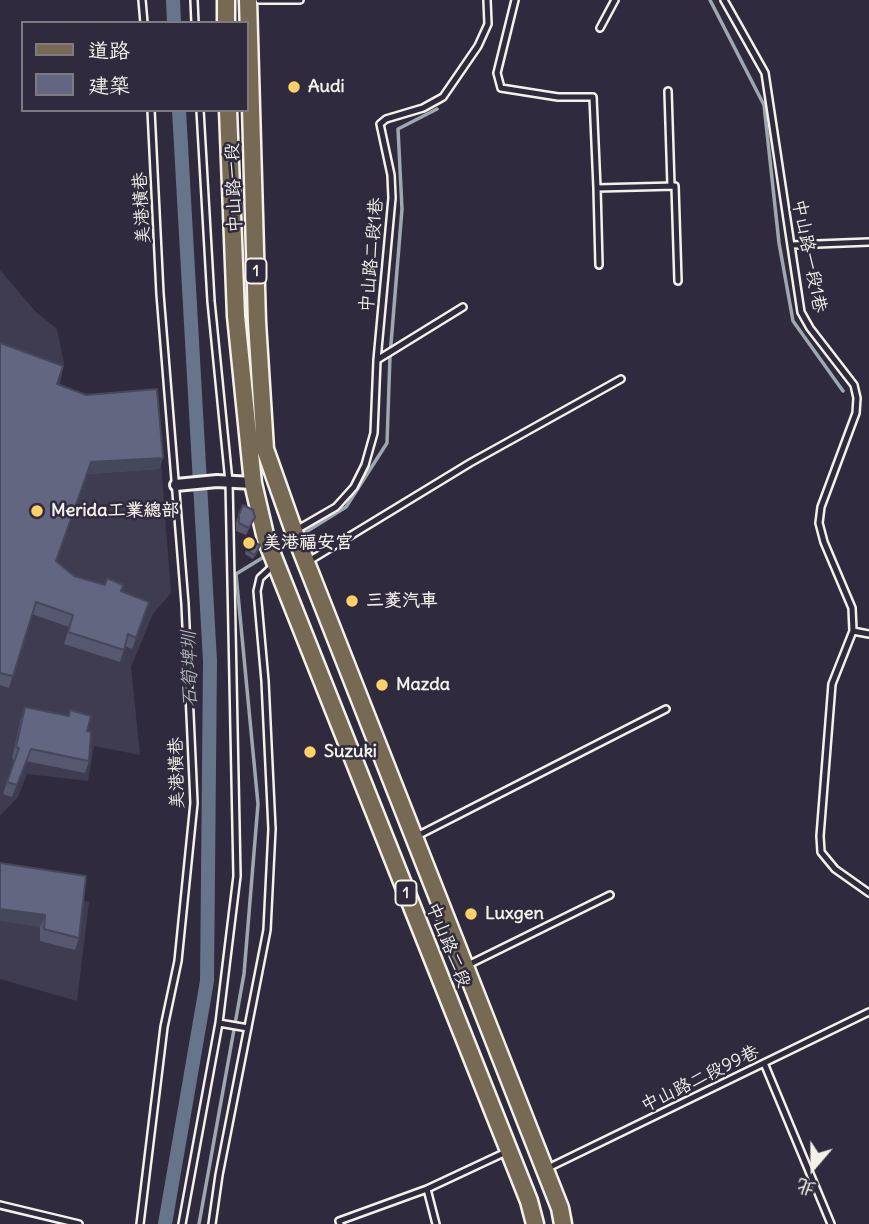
<!DOCTYPE html>
<html>
<head>
<meta charset="utf-8">
<style>
	body { margin:0 }
	#map { position:relative; width:869px; height:1224px; overflow:hidden; background:#2f2a3d; font-family:Delius,"LXGW WenKai TC",sans-serif }
	canvas { display:block }
	.legend { position:absolute; left:21px; top:21px; width:228px; height:91px; box-sizing:border-box; background:#2f2a3d; border:2px solid #7e7a81; margin:0; padding:9px 12px; list-style:none; font-size:21px; color:#f4f1e8 }
	.legend li { display:flex; align-items:center; gap:14px; height:35px }
	.legend b { width:35px; border:2px solid #7e7a81 }
	.north { position:absolute; left:778px; top:1133px; width:70px; height:70px; -webkit-text-stroke:5px #2f2a3d; paint-order:stroke; rotate:200deg; font-size:19px; font-weight:700; line-height:28px; text-align:center; color:#f4f1e8 }
	.north::after { content:''; display:block; margin:auto; width:24px; height:32px; background:#f4f1e8; clip-path:polygon(50% 0,100% 100%,50% 72%,0 100%) }
</style>
</head>
<body>
<div id="map">
<canvas width="869" height="1224"></canvas>
<ul class="legend">
<li><b style="height:9px;background:#766a54"></b>道路</li>
<li><b style="height:19px;background:#636680"></b>建築</li>
</ul>
<div class="north">北</div>
</div>
<script>
const g = document.querySelector('canvas').getContext('2d');
g.lineJoin = 'round';
function fillPath(path, color) {
  g.fillStyle = color;
  g.fill(path, 'evenodd');
}
function shape(rows) {
  const path = new Path2D();
  for (const r of rows) {
    path.moveTo(r[0], r[1]);
    for (let i = 2; i < r.length; i += 2) path.lineTo(r[i], r[i + 1]);
  }
  return path;
}
function stroke(path, color, width, dash) {
  g.strokeStyle = color;
  g.lineWidth = width;
  g.lineCap = dash ? 'butt' : 'round';
  g.setLineDash(dash || []);
  g.stroke(path);
}
function label(font, color, halo, rows, align = 'center') {
  g.font = font + ' Delius,"LXGW WenKai TC",sans-serif';
  g.lineWidth = 5;
  g.setLineDash([]);
  g.textBaseline = 'middle';
  g.strokeStyle = halo;
  g.fillStyle = color;
  for (const [text, x, y, turn = 0] of rows) {
    g.save();
    g.translate(x, y);
    g.rotate((+turn || 0) * Math.PI / 180);
    g.textAlign = isNaN(turn) ? turn : align;
    if (halo) g.strokeText(text, 0, 0);
    g.fillText(text, 0, 0);
    g.restore();
  }
}
const built = shape([
	[0,270,35,311,57,329,64,363,58,395,156,398,171,593,153,614,131,667,140,755,94,746,88,781,27,774,18,797,0,816],
	[0,865,85,877,84,901,89,902,77,1001,0,979]
]);
const stream = shape([
	[710,0,764,105,779,243,793,321,843,391],
	[301,535,346,507,387,443,390,356,402,209,398,129,437,109],
	[277,550,291,541],
	[199,1224,244,974,258,804,236,574,267,555]
]);
const canal = shape([
	[173,0,174,23],
	[165,1224,207,981,210,661,179,110]
]);
const service = shape([
	[142,0,144,23],
	[194,0,195,23],
	[259,0,300,0],
	[515,0,497,73,501,88,558,97,593,97,597,188,675,186,678,281],
	[724,0,765,73,801,312,810,328,854,385,857,398,856,413,821,507,819,523,824,542,852,608,853,631,832,684,820,836,821,852,835,869,869,893],
	[600,28,615,0],
	[668,91,671,186],
	[597,188,599,265],
	[792,245,869,242],
	[377,360,463,307],
	[298,529,336,507,354,487,365,465,374,433,377,360,392,198,391,175,380,124,386,119,423,108,443,97,478,46,488,24,487,0],
	[309,561,470,463,621,379],
	[853,631,869,634],
	[417,836,666,709],
	[468,965,610,895],
	[219,1023,248,1028],
	[764,1063,831,1224],
	[546,1169,869,1012],
	[427,1189,436,1224],
	[0,1205,79,1224],
	[140,1224,164,1027,178,961,194,803,185,604,160,294,151,110],
	[182,1224,219,1023,237,876,229,482,211,301,200,110],
	[212,1224,219,1175,267,930,272,829,265,681,257,591,260,578,273,566],
	[340,1224,339,1221,427,1189,506,1152]
]);
const minor = shape([
	[176,485,217,481,253,483]
]);
const primary = shape([
	[226,0,226,23],
	[248,0,257,322,265,449,296,537,560,1208,563,1224],
	[228,110,236,316,253,483,266,539,529,1201,535,1224]
]);
const wall = shape([
	[0,343,57,384,163,458,159,469,87,474,56,561,74,576,105,585,107,578,121,591,149,602,132,649,125,646,120,662,64,644,69,627,32,614,9,688,0,685],
	[239,514,255,517,246,535,236,531,236,522],
	[259,549,253,559,245,554,246,550],
	[25,707,68,716,70,710,87,731,89,761,85,773,26,761,12,797,3,794,14,760,12,759,21,718],
	[0,863,79,938,75,950,40,941,40,927]
]);
const shadedWall = shape([
	[163,458,159,469,86,474,91,462],
	[0,909,45,915,40,927,0,921]
]);
const building = shape([
	[0,343,63,366,57,384,86,395,157,389,163,458,91,462,56,561,74,576,105,585,107,578,123,585,121,591,149,602,136,638,128,634,124,650,68,632,73,615,36,602,13,676,0,673,0,343],
	[243,505,253,510,255,517,249,528,239,523,239,514,243,505],
	[251,540,260,545,255,555,246,550,251,540],
	[25,707,69,716,70,710,91,716,87,731,91,732,89,761,31,749,17,785,7,782,19,748,16,747,25,707],
	[0,863,86,876,79,938,44,929,45,915,0,909,0,863]
]);
const markers = [
	[294,87,7,"#ffd166"],
	[37,511,7,"#ffd166"],
	[249,543,7,"#ffd166"],
	[352,601,7,"#ffd166"],
	[382,685,7,"#ffd166"],
	[310,752,7,"#ffd166"],
	[471,914,7,"#ffd166"]
];
const shields = [
	[256,271,21],
	[406,893,21]
];
const shieldNames = [
	["1",256,271],
	["1",406,893]
];
const poiNames = [
	["Audi",308,87],
	["Merida工業總部",51,511],
	["美港福安宮",263,543],
	["三菱汽車",366,601],
	["Mazda",396,685],
	["Suzuki",324,752],
	["Luxgen",485,914]
];
const streetNames = [
	["中山路一段",234,188,-92],
	["美港橫巷",142,208,-93],
	["中山路二段1巷",372,255,-85],
	["中山路一段1巷",809,256,79],
	["美港橫巷",177,773,-91],
	["中山路二段",448,945,68],
	["中山路二段99巷",700,1079,-26]
];
const waterNames = [
	["石筍埤圳",190,669,-91]
];
fillPath(built, '#3f3c51');
stroke(stream, '#9fa7b0', 3.5);
stroke(canal, '#67758b', 14);
stroke(service, '#f4f1e8', 10);
stroke(minor, '#f4f1e8', 16);
stroke(primary, '#f4f1e8', 21);
stroke(service, '#2f2a3d', 5);
stroke(minor, '#2f2a3d', 10);
stroke(primary, '#766a54', 16);
fillPath(wall, '#55586e');
fillPath(shadedWall, '#45475a');
fillPath(building, '#636680');
stroke(building, '#45475a', 2);
for (const [x, y, r, color] of markers) {
  const dot = new Path2D();
  dot.arc(x, y, r, 0, 2 * Math.PI);
  g.fillStyle = color;
  g.fill(dot);
  stroke(dot, '#2f2a3d', 2.5);
}
for (const [x, y, w] of shields) {
  const box = new Path2D();
  box.roundRect(x - w / 2, y - 12.5, w, 25, 5);
  g.fillStyle = '#2f2a3d';
  g.fill(box);
  stroke(box, '#f4f1e8', 2);
}
label('bold 16px', '#f4f1e8', null, shieldNames);
label('bold 18px', '#f4f1e8', '#2f2a3d', poiNames, 'left');
label('18px', '#f4f1e8', '#2f2a3d', streetNames);
label('italic 19px', '#aeb3ba', '#2f2a3d', waterNames);
</script>
</body>
</html>
